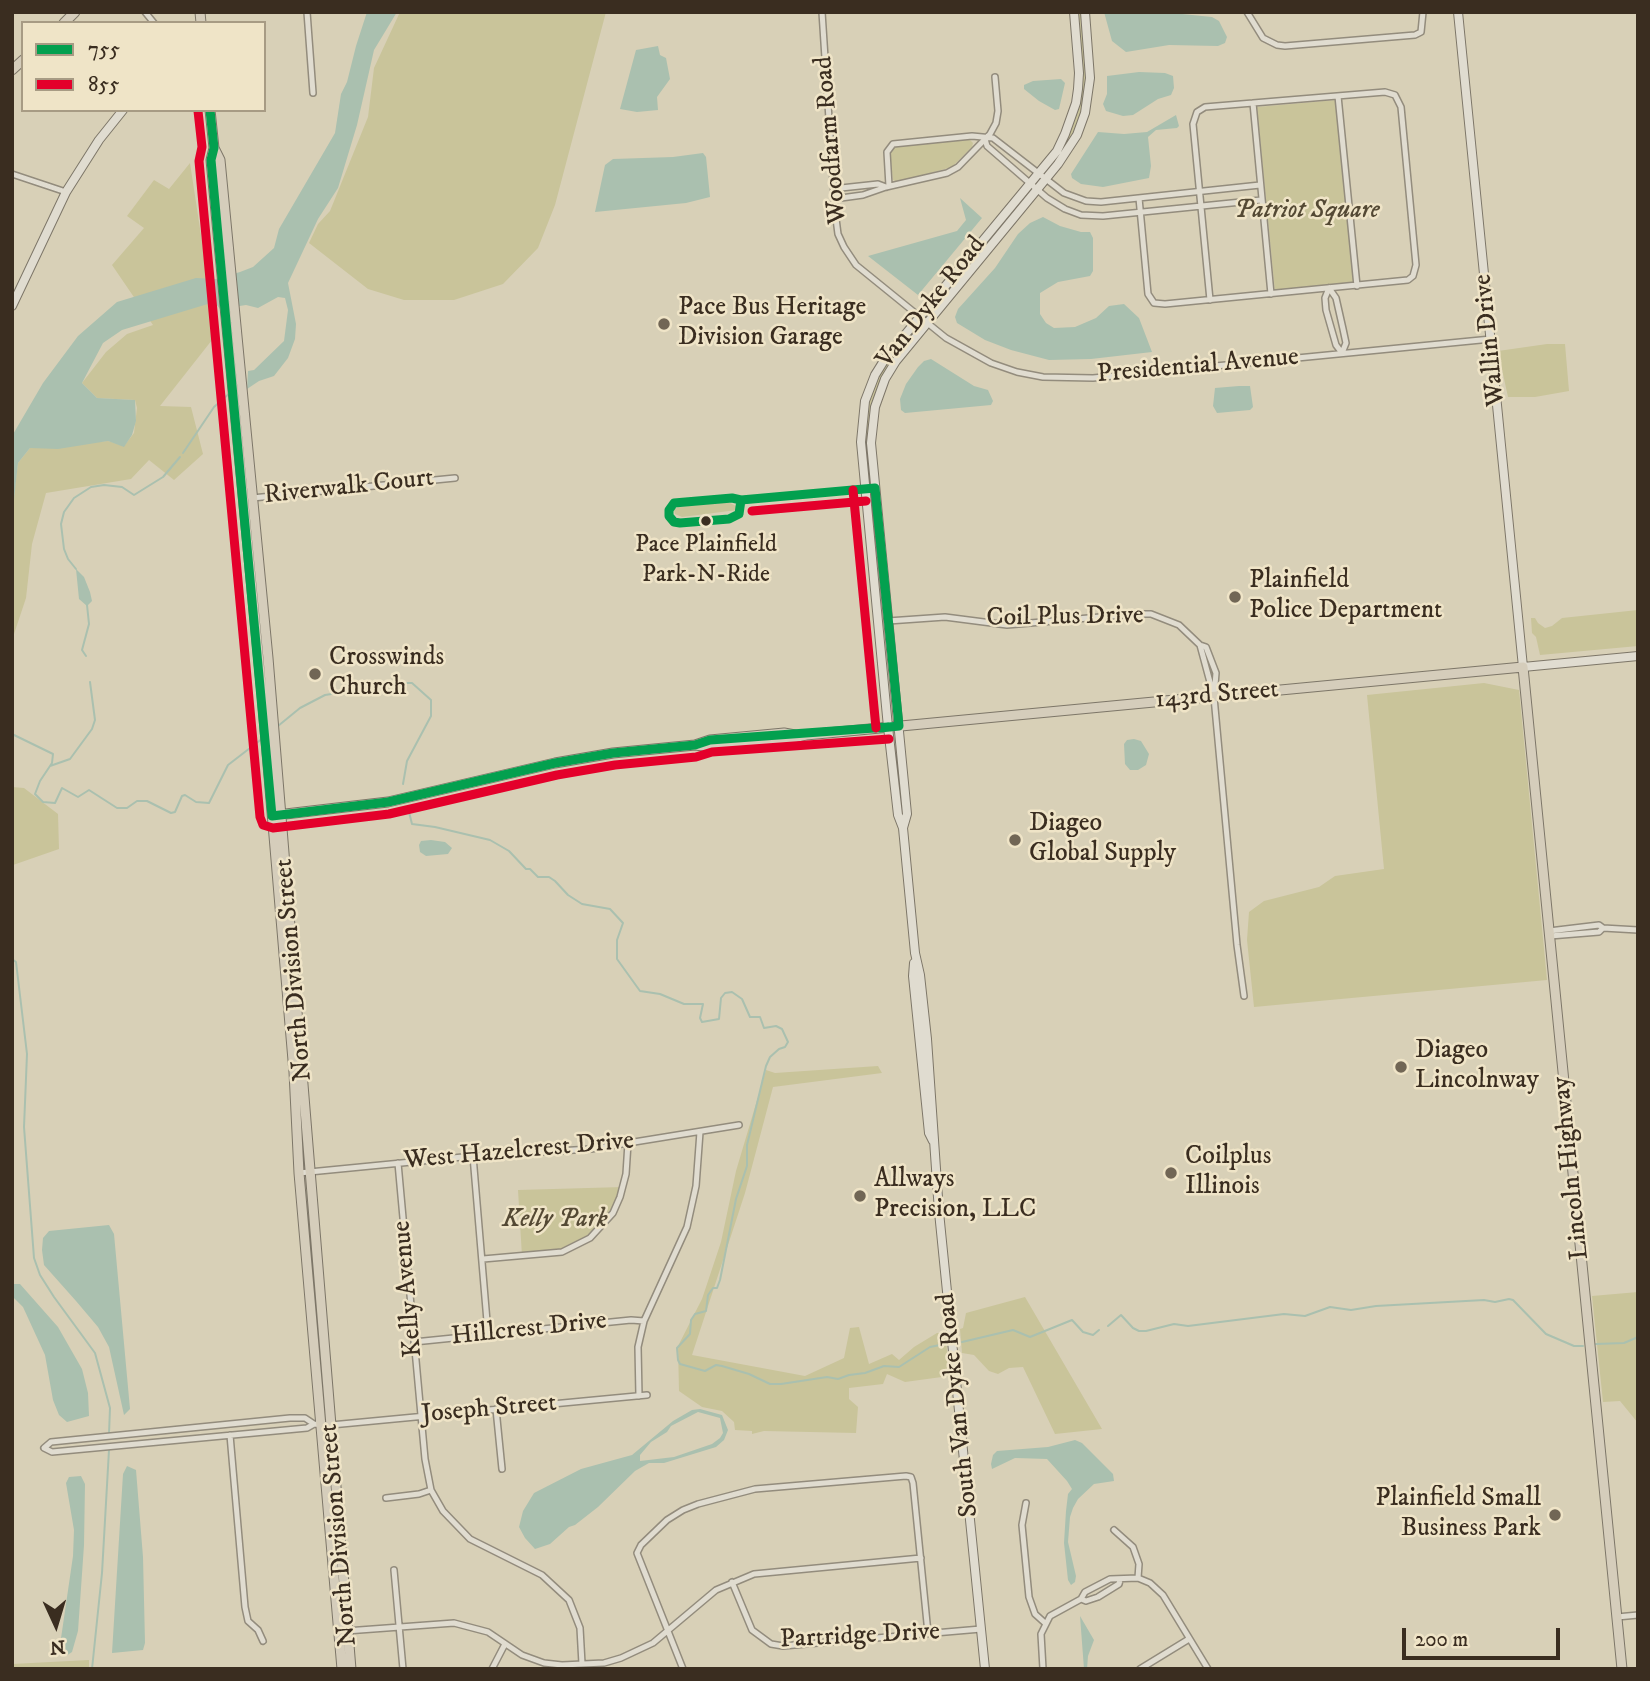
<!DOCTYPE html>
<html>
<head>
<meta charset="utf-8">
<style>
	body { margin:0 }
	#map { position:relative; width:1650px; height:1681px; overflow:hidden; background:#d8d0b7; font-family:"IM FELL DW Pica",serif }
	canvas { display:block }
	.frame { position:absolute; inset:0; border:14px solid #3a2d20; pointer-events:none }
	.legend { position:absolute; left:21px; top:21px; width:245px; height:91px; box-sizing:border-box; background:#efe4c7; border:2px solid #a79b84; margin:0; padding:9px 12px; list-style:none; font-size:21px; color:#3a2d20 }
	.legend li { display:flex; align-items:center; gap:14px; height:35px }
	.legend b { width:35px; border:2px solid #a79b84 }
	.north { position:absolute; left:21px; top:1590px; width:70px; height:70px; -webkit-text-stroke:5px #efe4c7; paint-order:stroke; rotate:176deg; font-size:19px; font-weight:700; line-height:28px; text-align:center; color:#3a2d20 }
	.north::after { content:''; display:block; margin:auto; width:24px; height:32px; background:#3a2d20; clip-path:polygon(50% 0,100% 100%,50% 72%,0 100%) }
	.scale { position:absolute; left:1402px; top:1628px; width:158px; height:32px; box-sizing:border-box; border:4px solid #3a2d20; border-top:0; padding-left:9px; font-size:21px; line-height:24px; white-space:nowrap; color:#3a2d20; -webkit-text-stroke:5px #efe4c7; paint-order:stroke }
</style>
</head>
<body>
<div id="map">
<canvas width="1650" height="1681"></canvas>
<div class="frame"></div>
<ul class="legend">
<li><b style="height:9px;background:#03a04f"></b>755</li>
<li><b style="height:9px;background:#e4002b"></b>855</li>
</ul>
<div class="north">N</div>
<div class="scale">200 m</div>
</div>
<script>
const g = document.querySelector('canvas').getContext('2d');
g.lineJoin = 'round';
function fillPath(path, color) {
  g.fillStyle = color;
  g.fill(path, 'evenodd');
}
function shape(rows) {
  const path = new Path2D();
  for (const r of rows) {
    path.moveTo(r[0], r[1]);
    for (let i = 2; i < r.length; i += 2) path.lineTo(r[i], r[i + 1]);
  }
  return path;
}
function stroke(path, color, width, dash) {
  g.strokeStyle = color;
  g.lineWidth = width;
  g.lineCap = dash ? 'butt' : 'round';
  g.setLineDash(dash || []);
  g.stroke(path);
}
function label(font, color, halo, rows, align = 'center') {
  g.font = font + ' "IM FELL DW Pica",serif';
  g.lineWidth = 5;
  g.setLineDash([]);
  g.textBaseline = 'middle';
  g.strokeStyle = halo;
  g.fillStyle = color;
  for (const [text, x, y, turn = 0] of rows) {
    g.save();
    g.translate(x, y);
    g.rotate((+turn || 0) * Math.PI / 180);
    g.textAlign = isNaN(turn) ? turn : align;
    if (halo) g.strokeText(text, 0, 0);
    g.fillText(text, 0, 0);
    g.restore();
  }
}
const green = shape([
	[400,12,606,12,555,205,538,248,503,284,454,300,404,300,368,289,309,243,318,224,330,211,368,117,374,68],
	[1076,12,1083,12,1088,67,1080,121,1068,146,1045,174,1079,103],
	[1336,100,1354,284,1275,292,1257,107],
	[969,139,973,143,972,147,952,167,898,182,893,180,890,155,892,149,898,145],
	[190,163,206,268,212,340,160,406,191,407,203,454,174,480,149,460,131,479,46,493,32,544,26,598,12,640,12,512,18,463,30,448,108,441,124,446,134,433,137,408,135,400,97,398,82,383,106,352,127,334,153,325,112,265,144,228,127,216,154,180,169,189],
	[916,328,897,352,879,388,869,476,865,418,870,393,886,361],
	[1547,344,1565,344,1569,391,1535,397,1508,397,1498,351],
	[728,502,736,506,737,510,682,517,675,514,674,510,678,507],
	[1638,610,1638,646,1540,655,1536,637,1532,633,1531,618,1535,618,1538,623,1545,628,1552,626,1562,618],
	[1484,683,1519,690,1547,980,1254,1007,1247,940,1249,912,1264,901,1319,887,1335,876,1384,869,1367,695],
	[12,787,24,788,58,814,59,849,13,865],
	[878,1066,882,1073,773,1087,745,1193,692,1355,805,1376,844,1358,850,1328,859,1327,869,1364,892,1354,899,1360,914,1347,937,1333,942,1333,946,1337,949,1376,905,1382,887,1374,883,1384,849,1388,849,1399,858,1407,856,1433,764,1431,752,1434,752,1431,735,1430,734,1422,722,1411,702,1407,679,1391,678,1346,702,1299,721,1242,736,1171,766,1070,775,1073],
	[623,1187,613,1213,590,1238,562,1252,522,1256,518,1190],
	[1638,1292,1638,1423,1620,1401,1603,1402,1592,1296],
	[1025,1297,1102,1429,1055,1434,1023,1367,1009,1368,998,1374,989,1371,974,1355,962,1353,960,1329,963,1328,966,1313],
	[89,1660,89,1669,12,1669,12,1664]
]);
const water = shape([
	[367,12,397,12,374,50,357,125,338,188,318,219,288,283,296,324,295,339,288,358,274,376,259,381,247,389,248,371,254,370,284,341,288,310,285,298,278,297,258,308,246,305,220,309,216,304,211,303,122,330,103,343,82,383,97,398,135,400,136,421,132,435,124,447,108,441,58,449,30,448,18,463,12,518,12,436,43,383,78,336,117,302,196,278,216,279,240,272,253,267,274,248,279,229,335,133,341,94,347,82,356,46],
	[1104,12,1162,12,1212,17,1219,21,1227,37,1225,43,1218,46,1169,45,1126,52,1112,41],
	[658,46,660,55,666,58,670,79,657,97,658,110,637,112,620,109,636,50],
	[1139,72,1165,73,1173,76,1174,88,1171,95,1158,99,1133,115,1123,116,1106,111,1103,104,1107,94,1107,76],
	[1061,79,1065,83,1059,109,1055,110,1039,101,1024,89,1024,85,1033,81],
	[1176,115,1179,126,1177,128,1156,130,1148,137,1151,166,1149,178,1103,187,1081,184,1072,178,1071,174,1098,132,1124,134,1147,132],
	[703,153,706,157,710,197,686,203,595,212,605,165,613,159,673,157],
	[960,198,982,218,918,295,868,256,957,231,966,220],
	[1043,217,1060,226,1081,232,1090,232,1093,238,1093,271,1090,276,1058,282,1040,293,1040,314,1046,323,1054,328,1075,327,1096,318,1109,306,1124,304,1139,318,1152,352,1091,359,1049,360,1011,350,985,340,957,323,955,317,958,309,995,268,1018,234,1030,223],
	[931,359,974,386,988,390,993,401,991,405,905,413,901,410,900,399,906,384,918,367,924,361],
	[1239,386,1250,386,1253,407,1250,410,1217,413,1213,406,1215,388],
	[76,569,84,577,90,592,92,601,87,606,79,599],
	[1134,739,1141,741,1149,754,1146,765,1138,770,1130,770,1125,764,1124,744,1127,740],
	[431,840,445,842,452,848,448,854,426,856,420,852,419,845,421,841],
	[109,1225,114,1234,130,1409,124,1415,109,1347,98,1327,76,1301,44,1265,42,1250,43,1238,49,1231],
	[14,1284,20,1284,58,1327,82,1369,88,1393,89,1416,67,1422,59,1415,53,1400,45,1355,23,1307,12,1296],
	[700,1409,722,1415,728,1430,724,1440,716,1447,664,1463,649,1463,635,1471,598,1507,575,1525,569,1527,550,1544,535,1549,525,1538,519,1527,523,1511,534,1493,581,1469,632,1455,673,1421,692,1410],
	[698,1412,720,1418,723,1433,720,1438,712,1444,674,1457,640,1461,640,1455,651,1442,667,1432,671,1426],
	[1075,1440,1082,1443,1113,1474,1114,1481,1094,1484,1078,1499,1073,1508,1070,1517,1068,1542,1076,1576,1075,1582,1071,1585,1068,1580,1064,1543,1066,1511,1068,1494,1072,1489,1067,1481,1047,1459,1015,1458,992,1469,991,1464,993,1455,997,1451,1048,1447],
	[127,1466,136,1470,143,1557,145,1643,143,1650,112,1653,123,1474],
	[81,1476,85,1484,84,1545,78,1631,72,1652,66,1656,59,1652,73,1556,74,1530,66,1483,69,1477],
	[1080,1616,1094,1640,1088,1656,1087,1669,1084,1669]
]);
const stream = shape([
	[183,453,214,407,231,392],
	[76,569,68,559,64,549,61,524,64,512,74,498,91,487,104,485,122,487,134,495,163,477,180,457],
	[86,656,82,650,89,624,87,605],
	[278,726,300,708,325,695,403,683,412,683,431,700,431,716,407,761,403,784],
	[12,734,53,754,52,763,40,781,35,794,43,802,55,803,62,788,78,797,89,790,117,808,127,808,137,801,147,801,171,813,175,812,182,796,185,795,196,802,209,803,228,765,263,738],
	[50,766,70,759,92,729,95,720,90,682],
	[408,808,412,824,435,827,490,840,509,851,526,869,530,869,538,877,549,877,555,881,568,895,582,904,610,909,623,923,617,940,617,959,640,991,660,994,684,1004,703,1004,700,1018,702,1022,719,1019,721,998,725,993,732,992,742,999,750,1017,760,1017,764,1028,776,1026,782,1029,788,1042,785,1047,779,1049,770,1057,766,1066,747,1145,747,1166,736,1199,720,1280,717,1288,713,1288,708,1295,706,1311,695,1314,691,1320,690,1334,677,1348,678,1360,680,1364,705,1371,716,1365,722,1366,749,1374,770,1384,781,1384,827,1377,838,1379,849,1375,865,1373,884,1366,899,1367,930,1347,945,1344],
	[12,959,16,962,27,1054,24,1127,34,1258,40,1275,54,1297,95,1353,110,1408,109,1434],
	[1108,1326,1121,1315,1133,1328,1139,1331,1146,1331,1174,1324,1188,1326,1284,1314,1305,1316,1330,1307,1351,1310,1376,1306,1484,1300,1495,1302,1509,1299,1513,1300,1546,1334,1574,1346,1583,1346],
	[962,1342,1013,1330,1030,1337,1072,1320,1083,1332,1093,1335,1099,1330],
	[1596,1344,1624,1343,1638,1337],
	[92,1669,102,1573,109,1450]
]);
const street = shape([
	[145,12,154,23],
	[307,12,313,93],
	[822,12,835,211,838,234,844,247,856,265,946,338,991,363,1017,372,1043,377,1093,378,1491,339],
	[1247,12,1263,38,1277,45,1285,46,1415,35,1421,32,1423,12],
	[1338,96,1357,286],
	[1253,103,1271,294],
	[985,139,987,146,1047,198,1065,209,1081,215,1103,216,1261,200],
	[12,174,66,192],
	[889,186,887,152,893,144,972,136,993,138,1064,193,1086,201,1101,202,1260,185],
	[834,193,841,198,863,195,886,187,947,173,958,167,990,134,996,123,998,111,995,77],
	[834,193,841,188,878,184,886,187],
	[1139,198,1148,294,1154,303,1165,304,1408,280,1413,276,1416,265,1401,107,1395,95,1385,92,1205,107,1197,112,1193,124,1210,300],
	[1329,288,1325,298,1326,310,1336,345,1342,353],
	[1329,288,1336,298,1343,329,1346,343,1342,353],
	[252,498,455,478],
	[888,621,945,617,1007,625,1135,614,1151,614,1179,625,1200,645,1206,647,1216,673,1214,697],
	[1200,645,1214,697,1237,945,1244,996],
	[1549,931,1599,925,1603,928,1638,930],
	[1550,936,1599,932,1603,928],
	[473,1156,488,1333],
	[398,1163,425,1459,431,1490,443,1511,470,1539,542,1575,569,1600,580,1628,582,1664],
	[299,1173,473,1156,591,1149,739,1125],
	[483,1259,562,1252,590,1238,613,1213,620,1197,626,1174,628,1143],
	[414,1342,631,1320,644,1321],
	[639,1396,638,1347,644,1321,687,1227,696,1186,700,1132],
	[496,1409,502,1469],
	[314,1424,305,1418,290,1418,51,1442,44,1448,52,1452,307,1428,314,1424,331,1425,647,1395],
	[230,1435,245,1607,248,1621,258,1630,263,1641],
	[386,1498,419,1494,431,1490],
	[1026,1503,1022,1525,1029,1597,1035,1614,1045,1623],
	[1114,1530,1133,1547,1139,1564,1138,1578],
	[394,1570,403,1669],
	[732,1582,752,1630,771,1644,783,1646,981,1629],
	[1081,1599,1085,1592,1110,1579,1138,1578,1150,1583,1163,1595,1208,1669],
	[1617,1617,1638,1615],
	[346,1631,454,1623,488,1632,522,1655,544,1663,562,1665,604,1663,621,1658,653,1643,716,1590,754,1574,921,1558],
	[492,1669,505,1644],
	[683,1669,637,1553,641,1545,667,1520,683,1510,698,1504,755,1489,906,1476,911,1477,913,1483,928,1633],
	[1043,1669,1041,1634,1050,1616,1081,1599,1086,1601,1098,1597,1119,1584,1120,1580],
	[1140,1669,1189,1639]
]);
const secondary = shape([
	[1458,12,1523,667,1638,656],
	[12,306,66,192,99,140,123,110],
	[903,828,907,814,871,443,875,407,885,379,896,361,1058,164,1077,135,1085,113,1090,78,1085,12],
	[914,963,913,976,929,1133,933,1141],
	[985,1669,939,1212,927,1039,920,975,915,953,903,828,898,815,888,727,861,442,865,401,875,375,885,359,1057,151,1065,134,1076,103,1078,89,1079,73,1074,12]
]);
const primary = shape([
	[200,12,201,23],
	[64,23,75,12],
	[12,70,23,60],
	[210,110,214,148,220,160,268,658,351,1669],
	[214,148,211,160,262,694,294,1072,299,1173,342,1669],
	[695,745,711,747,785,740,806,735,1523,667,1622,1669],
	[277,815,388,802,555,763,613,753,695,745,710,740,784,733,795,735]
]);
const bus1 = shape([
	[210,110,214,148,211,160,272,816,388,802,555,763,613,753,695,745,710,740,888,727],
	[732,498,741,500,739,514,729,519,680,523,674,522,669,516,669,510,674,503,732,498],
	[741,500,875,488,899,726,880,728]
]);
const bus2 = shape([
	[198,111,202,147,199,161,260,817,263,825,273,828,389,814,557,775,615,765,696,757,712,752,889,739],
	[853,490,876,728],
	[752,511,866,501]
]);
const markers = [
	[664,324,7,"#716655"],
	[706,521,6,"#3a2d20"],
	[1235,597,7,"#716655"],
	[315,674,7,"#716655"],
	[1015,840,7,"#716655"],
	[1401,1067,7,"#716655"],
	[1171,1173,7,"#716655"],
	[860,1196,7,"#716655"],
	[1555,1515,7,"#716655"]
];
const busNames = [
	["Pace Plainfield",706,546],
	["Park-N-Ride",706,576]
];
const streetNames = [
	["Woodfarm Road",832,140,-95],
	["Van Dyke Road",932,303,-52],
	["Wallin Drive",1491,340,-96],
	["Presidential Avenue",1198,367,-5],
	["Riverwalk Court",349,488,-6],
	["Coil Plus Drive",1065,618,-1],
	["143rd Street",1217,696,-5],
	["North Division Street",295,970,-95],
	["West Hazelcrest Drive",519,1152,-5],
	["Lincoln Highway",1572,1168,-96],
	["Kelly Avenue",409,1289,-95],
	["Hillcrest Drive",529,1330,-6],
	["South Van Dyke Road",959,1405,-96],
	["Joseph Street",489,1410,-5],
	["North Division Street",340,1535,-95],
	["Partridge Drive",860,1637,-3]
];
const parkNames = [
	["Patriot Square",1307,212],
	["Kelly Park",555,1221]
];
const poiNames = [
	["Pace Bus Heritage",678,309],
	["Division Garage",678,339],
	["Plainfield",1249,582],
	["Police Department",1249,612],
	["Crosswinds",329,659],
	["Church",329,689],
	["Diageo",1029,825],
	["Global Supply",1029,855],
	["Diageo",1415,1052],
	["Lincolnway",1415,1082],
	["Coilplus",1185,1158],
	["Illinois",1185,1188],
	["Allways",874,1181],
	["Precision, LLC",874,1211],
	["Plainfield Small",1541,1500,"right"],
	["Business Park",1541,1530,"right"]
];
fillPath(green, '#c9c49a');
fillPath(water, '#aac0af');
stroke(stream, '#aac0af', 2);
stroke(street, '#938c7d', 8);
stroke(secondary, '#7d7668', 10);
stroke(primary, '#7d7668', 11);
stroke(street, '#e0dcd0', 5);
stroke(secondary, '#e0dcd0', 8);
stroke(primary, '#d5cdbb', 9);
stroke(bus1, '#03a04f', 9);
stroke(bus2, '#e4002b', 9);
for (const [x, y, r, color] of markers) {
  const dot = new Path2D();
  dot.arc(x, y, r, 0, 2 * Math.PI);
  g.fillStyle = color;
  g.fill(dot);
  stroke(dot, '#efe4c7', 2.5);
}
label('24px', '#3a2d20', '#efe4c7', busNames);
label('26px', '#3a2d20', '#efe4c7', streetNames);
label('italic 26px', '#544934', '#efe4c7', parkNames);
label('26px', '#3a2d20', '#efe4c7', poiNames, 'left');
</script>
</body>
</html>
